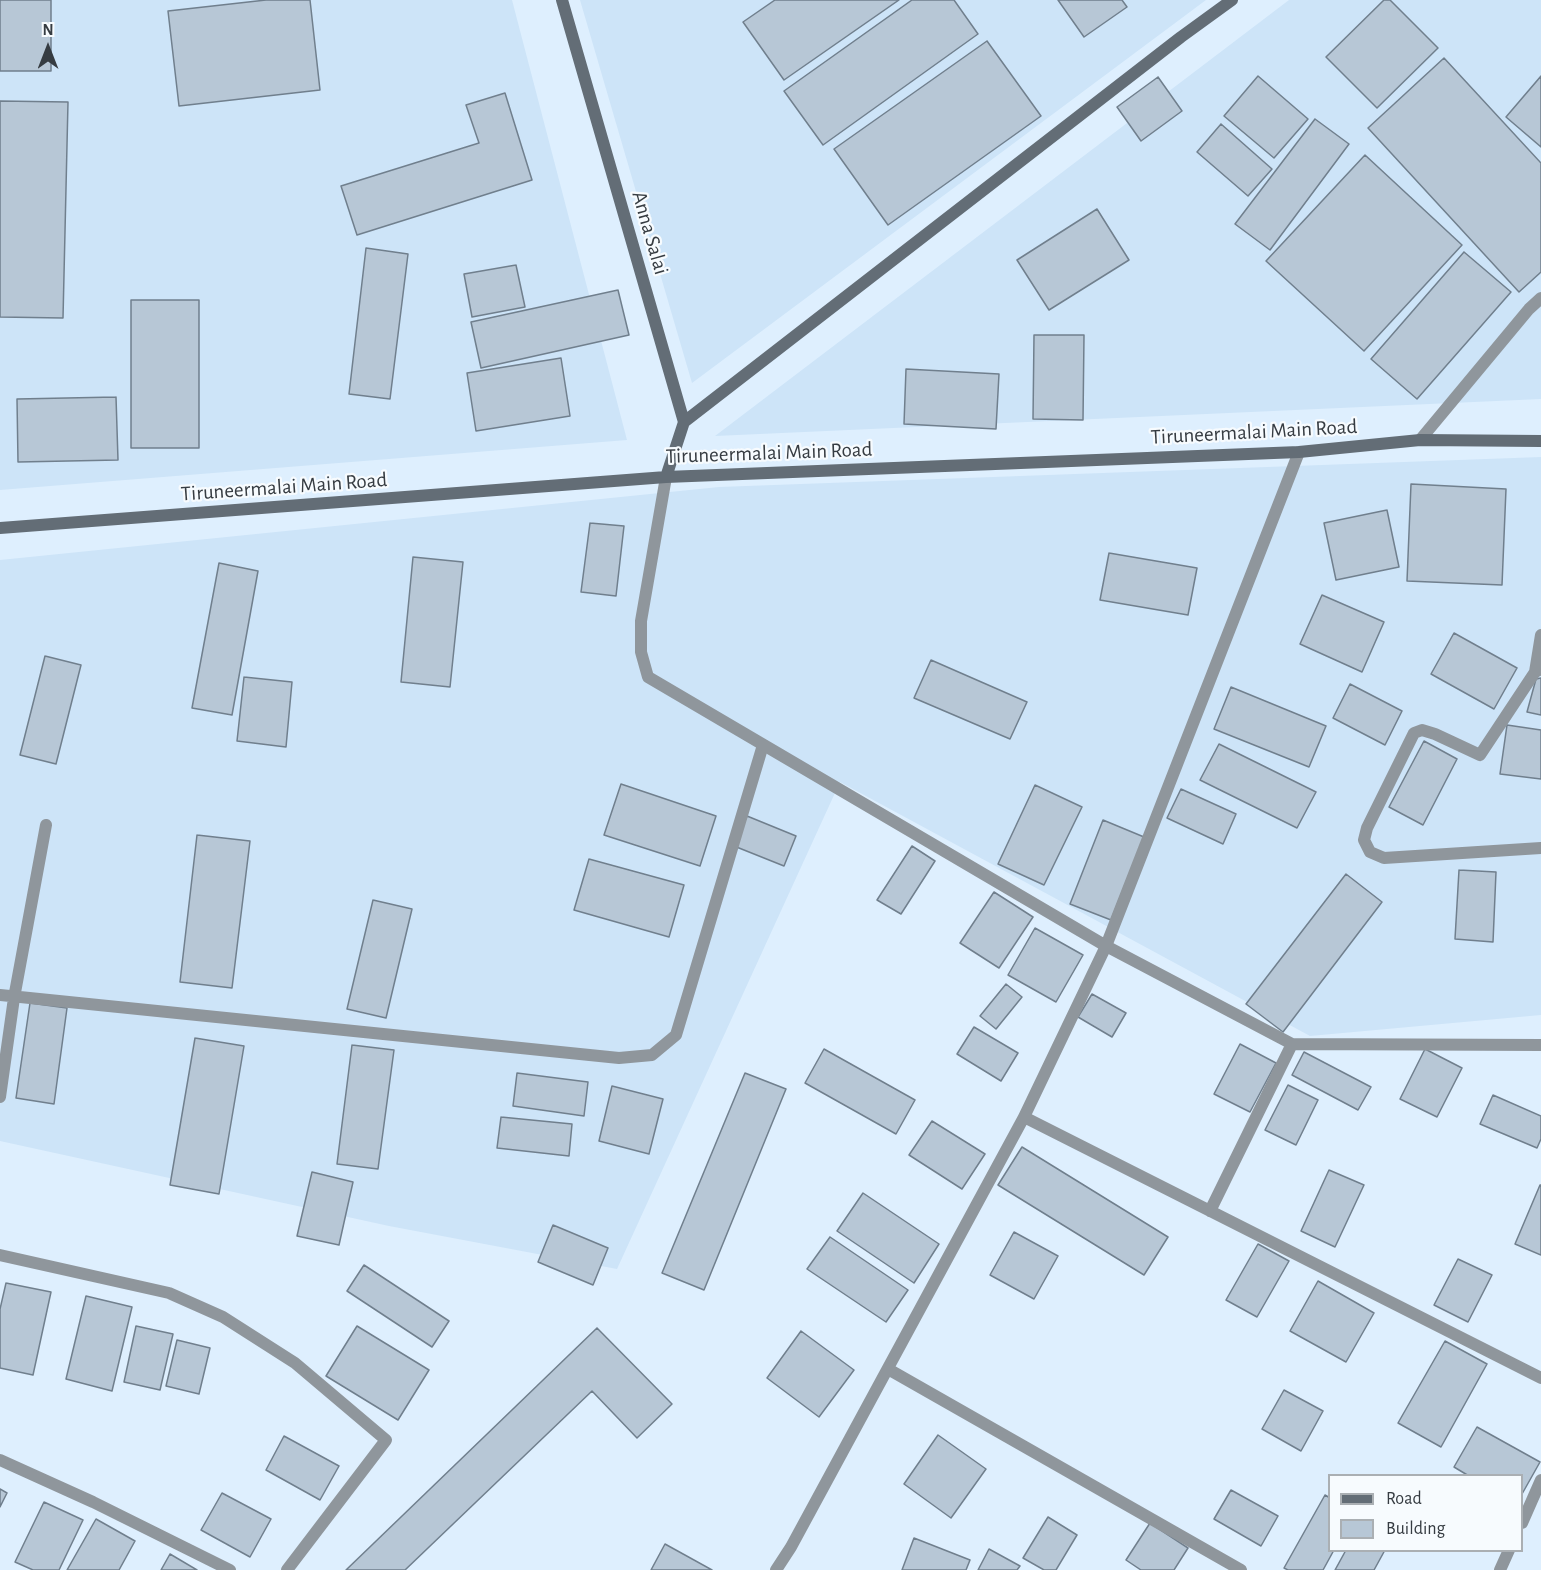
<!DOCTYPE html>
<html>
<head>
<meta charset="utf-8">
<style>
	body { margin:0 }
	#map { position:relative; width:1541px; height:1570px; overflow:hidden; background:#deeffe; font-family:"Alegreya Sans",sans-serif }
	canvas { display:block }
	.legend { position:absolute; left:1328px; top:1474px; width:195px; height:78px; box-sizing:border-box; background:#f7fbfe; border:2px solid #aaafb3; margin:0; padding:8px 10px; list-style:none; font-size:18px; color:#363c42 }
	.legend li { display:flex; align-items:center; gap:12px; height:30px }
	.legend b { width:30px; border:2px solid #aaafb3 }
	.north { position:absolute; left:18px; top:18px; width:60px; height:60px; -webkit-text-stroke:4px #f7fbfe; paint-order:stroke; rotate:0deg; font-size:16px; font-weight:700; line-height:24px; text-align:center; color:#363c42 }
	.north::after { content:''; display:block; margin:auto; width:21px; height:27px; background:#363c42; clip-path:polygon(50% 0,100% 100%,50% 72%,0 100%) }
</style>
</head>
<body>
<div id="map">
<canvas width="1541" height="1570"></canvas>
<ul class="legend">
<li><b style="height:8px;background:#636d76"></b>Road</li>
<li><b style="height:16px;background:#b7c7d6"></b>Building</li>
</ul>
<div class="north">N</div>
</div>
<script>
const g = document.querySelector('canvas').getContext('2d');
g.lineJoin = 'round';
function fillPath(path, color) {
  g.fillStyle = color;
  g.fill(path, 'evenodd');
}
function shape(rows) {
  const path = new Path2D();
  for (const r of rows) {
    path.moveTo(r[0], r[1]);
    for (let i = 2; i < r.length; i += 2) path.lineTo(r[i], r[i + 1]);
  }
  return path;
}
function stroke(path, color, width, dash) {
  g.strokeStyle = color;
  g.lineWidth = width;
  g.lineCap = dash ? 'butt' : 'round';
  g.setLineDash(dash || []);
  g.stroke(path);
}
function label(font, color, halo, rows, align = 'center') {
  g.font = font + ' "Alegreya Sans",sans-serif';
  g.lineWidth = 4.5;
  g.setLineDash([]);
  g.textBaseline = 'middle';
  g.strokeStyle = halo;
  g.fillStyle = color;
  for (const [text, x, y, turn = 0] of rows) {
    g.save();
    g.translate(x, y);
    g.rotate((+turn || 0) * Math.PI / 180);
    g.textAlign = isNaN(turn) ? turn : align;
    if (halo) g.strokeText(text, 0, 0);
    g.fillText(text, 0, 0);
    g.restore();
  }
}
const built = shape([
	[0,0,512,0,627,440,0,490],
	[580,0,1206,0,692,383],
	[1289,0,1541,0,1541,399,715,436],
	[1541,457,1541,1015,1310,1036,840,782,617,1269,389,1226,0,1141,0,560,719,487]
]);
const building = shape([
	[0,0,51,0,51,71,0,71,0,0],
	[266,0,310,0,320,90,179,106,168,11,266,0],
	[775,0,899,0,784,80,743,22,775,0],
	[912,0,954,0,978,34,823,145,784,91,912,0],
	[1058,0,1122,0,1127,7,1084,37,1058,0],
	[1384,0,1390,0,1438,48,1377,108,1326,57,1384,0],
	[987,41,1041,116,888,225,834,149,987,41],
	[1444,58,1541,163,1541,272,1519,292,1368,128,1444,58],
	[1258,76,1308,119,1274,158,1224,116,1258,76],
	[1541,76,1541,147,1506,117,1541,76],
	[1158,77,1182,111,1141,141,1117,107,1158,77],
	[505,93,532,180,357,235,341,186,479,143,466,105,505,93],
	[0,101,68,102,63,318,0,317,0,101],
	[1315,119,1349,144,1270,250,1235,224,1315,119],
	[1221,124,1272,169,1248,196,1197,152,1221,124],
	[1365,155,1462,245,1364,351,1266,261,1365,155],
	[1097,209,1129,260,1049,310,1017,260,1097,209],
	[366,248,408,254,390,399,349,394,366,248],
	[1464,252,1511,292,1417,399,1371,359,1464,252],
	[516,265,525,307,472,317,464,274,516,265],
	[618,290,629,335,481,368,471,322,618,290],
	[131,300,199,300,199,448,131,448,131,300],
	[1034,335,1084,335,1083,420,1033,419,1034,335],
	[561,358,570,416,476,431,467,373,561,358],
	[906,369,999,374,996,429,904,424,906,369],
	[116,397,118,460,18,462,17,399,116,397],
	[1411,484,1506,489,1502,585,1407,581,1411,484],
	[1387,510,1399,567,1336,580,1324,523,1387,510],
	[590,523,624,526,616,596,581,592,590,523],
	[1109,553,1197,568,1188,615,1100,600,1109,553],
	[413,557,463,562,450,687,401,682,413,557],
	[219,563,258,571,232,715,192,708,219,563],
	[1322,595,1384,622,1362,672,1300,644,1322,595],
	[1454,633,1517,668,1494,709,1431,674,1454,633],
	[45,656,81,665,56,764,20,755,45,656],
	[931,660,1027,702,1010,739,914,698,931,660],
	[244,677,292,682,286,747,237,741,244,677],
	[1541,678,1541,715,1527,712,1536,679,1541,678],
	[1350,684,1402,711,1385,745,1333,718,1350,684],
	[1231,687,1326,726,1309,767,1214,729,1231,687],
	[1507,725,1541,730,1541,779,1500,774,1507,725],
	[1424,741,1457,759,1423,825,1389,807,1424,741],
	[1219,744,1316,792,1297,828,1200,780,1219,744],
	[621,784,716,816,700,866,604,835,621,784],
	[1035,785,1082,807,1044,885,998,864,1035,785],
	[1181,789,1236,814,1223,844,1167,818,1181,789],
	[747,816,796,836,784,866,734,846,747,816],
	[1103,820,1144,837,1111,920,1070,904,1103,820],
	[197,835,250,841,232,988,180,982,197,835],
	[912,846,935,861,901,914,877,900,912,846],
	[589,859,684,885,669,937,574,910,589,859],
	[1459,870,1496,872,1493,942,1455,939,1459,870],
	[1346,874,1382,902,1283,1032,1246,1004,1346,874],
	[994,892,1033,917,999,968,960,943,994,892],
	[373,900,412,909,386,1018,347,1009,373,900],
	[1035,928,1083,955,1056,1002,1008,975,1035,928],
	[1006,984,1022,997,996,1029,980,1016,1006,984],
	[1092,994,1126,1013,1112,1037,1078,1017,1092,994],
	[30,1003,67,1008,54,1104,16,1098,30,1003],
	[974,1027,1018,1053,1001,1081,957,1054,974,1027],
	[195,1038,244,1046,219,1194,170,1185,195,1038],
	[1240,1044,1276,1063,1250,1112,1214,1094,1240,1044],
	[352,1045,394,1050,378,1169,337,1164,352,1045],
	[824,1049,915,1100,896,1134,805,1083,824,1049],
	[1425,1049,1462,1068,1437,1117,1400,1099,1425,1049],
	[1304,1052,1371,1087,1358,1110,1292,1075,1304,1052],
	[517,1073,588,1082,584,1116,513,1106,517,1073],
	[745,1073,786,1089,704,1290,662,1273,745,1073],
	[1288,1085,1318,1100,1296,1145,1265,1130,1288,1085],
	[612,1086,663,1099,649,1154,599,1141,612,1086],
	[1493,1095,1541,1116,1541,1139,1537,1148,1480,1124,1493,1095],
	[501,1117,572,1124,569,1156,497,1148,501,1117],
	[932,1121,985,1154,962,1189,909,1155,932,1121],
	[1022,1147,1168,1237,1144,1275,998,1185,1022,1147],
	[1329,1170,1364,1185,1335,1247,1301,1231,1329,1170],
	[312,1172,353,1182,339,1245,297,1236,312,1172],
	[1540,1185,1541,1185,1541,1255,1515,1244,1540,1185],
	[863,1193,939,1244,914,1283,837,1231,863,1193],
	[553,1225,608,1248,593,1285,538,1262,553,1225],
	[1014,1232,1058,1256,1034,1299,990,1275,1014,1232],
	[830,1237,908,1290,886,1322,807,1269,830,1237],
	[1258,1244,1289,1261,1257,1317,1226,1300,1258,1244],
	[1458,1259,1492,1275,1468,1322,1434,1305,1458,1259],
	[364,1265,449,1321,432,1347,347,1291,364,1265],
	[1318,1281,1374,1313,1346,1362,1290,1331,1318,1281],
	[6,1283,51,1292,33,1375,0,1368,0,1309,6,1283],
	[86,1296,132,1307,112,1391,66,1379,86,1296],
	[136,1326,173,1334,160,1390,124,1382,136,1326],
	[357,1326,429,1370,398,1420,326,1376,357,1326],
	[597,1328,672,1404,637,1438,592,1391,405,1570,346,1570,597,1328],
	[801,1331,854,1370,819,1417,767,1378,801,1331],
	[177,1340,210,1348,199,1394,166,1386,177,1340],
	[1445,1341,1487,1364,1441,1447,1398,1423,1445,1341],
	[1284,1390,1323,1411,1301,1451,1262,1429,1284,1390],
	[1477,1427,1540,1462,1522,1494,1522,1476,1469,1476,1454,1467,1477,1427],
	[938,1435,986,1469,951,1518,904,1484,938,1435],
	[284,1436,339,1466,320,1500,266,1470,284,1436],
	[0,1489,7,1493,0,1507,0,1489],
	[1231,1490,1278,1516,1261,1546,1214,1519,1231,1490],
	[222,1493,271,1519,250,1557,201,1530,222,1493],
	[1325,1495,1330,1498,1330,1550,1334,1550,1323,1570,1288,1570,1284,1568,1325,1495],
	[44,1502,83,1520,59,1570,33,1570,15,1562,44,1502],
	[1048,1517,1077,1535,1056,1570,1044,1570,1023,1558,1048,1517],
	[96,1519,135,1541,119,1570,67,1570,96,1519],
	[1150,1523,1188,1548,1174,1570,1141,1570,1126,1560,1150,1523],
	[914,1538,970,1560,966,1570,902,1570,914,1538],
	[665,1544,712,1570,651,1570,665,1544],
	[989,1549,1020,1566,1017,1570,978,1570,989,1549],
	[1346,1550,1385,1550,1374,1570,1335,1570,1346,1550],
	[170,1554,197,1570,161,1570,170,1554]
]);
const lane = shape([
	[1420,440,1529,309,1541,298],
	[0,995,619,1058,652,1055,676,1035,763,745],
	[0,1097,14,998,46,825]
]);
const street = shape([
	[666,477,641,621,641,652,648,677,1106,946,1292,1044],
	[1541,669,1535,672,1480,755,1435,734,1422,730,1414,733,1367,828,1364,840,1370,852,1384,858,1541,848],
	[1535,672,1541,635],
	[1024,1117,1541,1378],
	[1210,1211,1292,1044,1541,1045],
	[0,1255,169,1293,223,1317,295,1363,386,1440,287,1570],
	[888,1369,1241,1570],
	[0,1460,93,1502,230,1570],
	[1522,1523,1541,1480],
	[776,1570,791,1547,1024,1117,1106,946,1299,452],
	[1500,1570,1509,1550]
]);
const secondary = shape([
	[562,0,684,422,666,477],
	[684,422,1181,37,1232,0],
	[0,528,666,477,1299,452,1420,440,1541,441]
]);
const streetNames = [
	["Anna Salai",650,233,74],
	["Tiruneermalai Main Road",1254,432,-3],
	["Tiruneermalai Main Road",769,453,-2],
	["Tiruneermalai Main Road",284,487,-4]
];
fillPath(built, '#cde4f8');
fillPath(building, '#b7c7d6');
stroke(building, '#707f8d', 1.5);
stroke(lane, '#8f969c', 12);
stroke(street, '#8f969c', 12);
stroke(secondary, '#636d76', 12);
label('21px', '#363c42', '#f7fbfe', streetNames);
</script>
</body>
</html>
